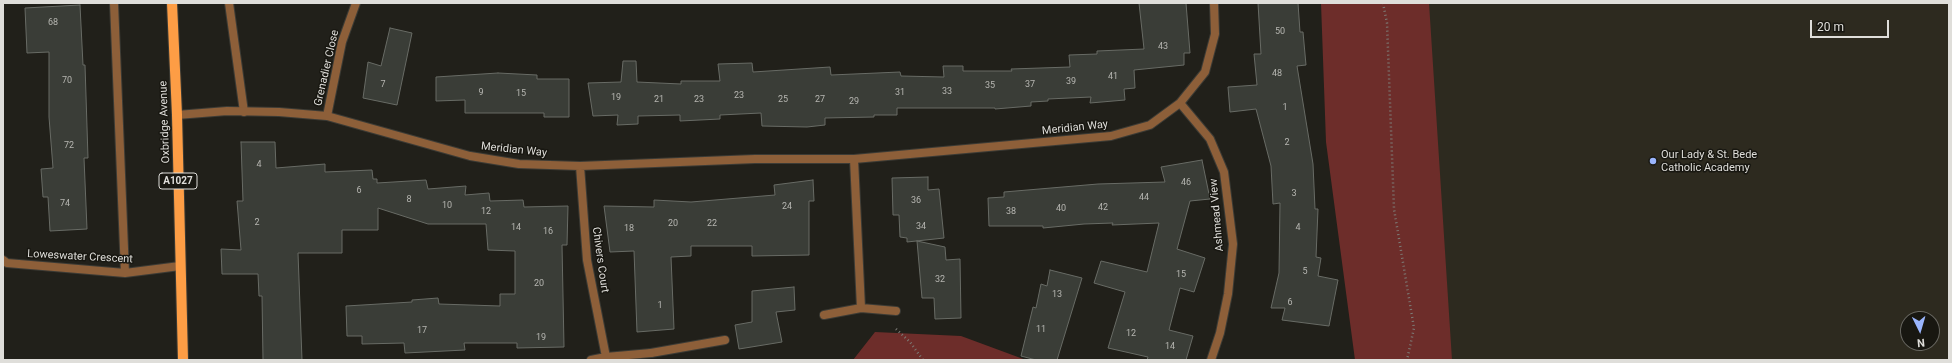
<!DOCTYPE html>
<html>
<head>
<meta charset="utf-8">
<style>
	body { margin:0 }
	#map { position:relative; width:1952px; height:363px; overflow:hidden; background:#21201a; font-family:Roboto,sans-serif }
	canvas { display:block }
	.frame { position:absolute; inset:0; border:4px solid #dfdeda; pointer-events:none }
	.north { position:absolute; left:1900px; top:311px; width:40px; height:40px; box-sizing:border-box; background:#181711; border:1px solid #686761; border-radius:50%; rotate:175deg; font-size:11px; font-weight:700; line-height:16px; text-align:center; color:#dfdeda }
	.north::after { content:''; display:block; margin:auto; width:14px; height:18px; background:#9ab5fd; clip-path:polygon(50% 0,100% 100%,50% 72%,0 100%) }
	.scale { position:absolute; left:1810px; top:20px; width:79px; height:18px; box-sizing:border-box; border:2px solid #dfdeda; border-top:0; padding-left:5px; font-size:12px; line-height:14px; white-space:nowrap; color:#dfdeda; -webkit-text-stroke:3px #181711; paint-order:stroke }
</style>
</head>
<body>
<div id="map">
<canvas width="1952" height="363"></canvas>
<div class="frame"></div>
<div class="north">N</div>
<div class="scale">20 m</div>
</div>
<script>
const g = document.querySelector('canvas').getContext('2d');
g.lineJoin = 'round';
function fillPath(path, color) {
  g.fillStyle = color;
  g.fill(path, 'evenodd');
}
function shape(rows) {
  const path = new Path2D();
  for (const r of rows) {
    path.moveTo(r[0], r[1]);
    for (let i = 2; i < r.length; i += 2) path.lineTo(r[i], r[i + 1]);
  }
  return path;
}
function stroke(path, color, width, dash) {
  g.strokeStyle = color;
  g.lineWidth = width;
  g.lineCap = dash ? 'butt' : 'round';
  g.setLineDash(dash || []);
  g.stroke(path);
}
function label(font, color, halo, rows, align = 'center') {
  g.font = font + ' Roboto,sans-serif';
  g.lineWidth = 3;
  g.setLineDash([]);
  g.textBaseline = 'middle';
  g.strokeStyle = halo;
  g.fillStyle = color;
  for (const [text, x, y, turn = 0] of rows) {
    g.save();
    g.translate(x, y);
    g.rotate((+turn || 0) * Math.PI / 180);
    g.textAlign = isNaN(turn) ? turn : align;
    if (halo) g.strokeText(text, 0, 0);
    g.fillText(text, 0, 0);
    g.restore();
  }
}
const built = shape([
	[1338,3,1949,3,1949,360,1380,360],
	[1908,319,1932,319,1932,343,1908,343]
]);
const green = shape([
	[1321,3,1429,3,1452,360,1355,360,1326,142],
	[875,332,961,336,1026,360,853,360]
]);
const building = shape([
	[1139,3,1186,3,1190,53,1184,53,1184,65,1134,70,1135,88,1124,89,1125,100,1090,103,1091,97,1048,99,1048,101,1031,102,1031,106,995,109,995,108,897,108,897,115,874,115,874,117,825,118,825,125,807,127,762,126,761,113,720,115,720,119,680,121,680,115,638,116,638,124,617,125,618,115,593,116,588,83,621,82,623,61,636,61,637,82,681,84,681,81,720,81,718,64,752,63,753,72,830,67,831,75,900,72,901,76,944,77,943,66,963,66,963,71,1012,71,1011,69,1070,67,1069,55,1097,54,1097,51,1144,49,1139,3],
	[1258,3,1298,3,1300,32,1303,32,1306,65,1297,66,1313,164,1315,209,1318,209,1316,257,1321,258,1318,276,1338,280,1329,326,1282,320,1285,308,1271,308,1279,273,1280,203,1273,204,1271,166,1256,109,1230,112,1228,87,1257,85,1254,54,1261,54,1258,3],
	[80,5,83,65,85,65,88,158,84,158,87,229,50,231,48,197,43,197,41,169,53,168,49,117,49,52,27,53,25,8,80,5],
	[390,28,412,33,397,105,363,98,368,62,381,66,390,28],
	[498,73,537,75,537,79,569,79,569,117,544,117,544,113,465,113,465,100,436,101,436,77,498,73],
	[241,142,275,142,276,168,325,164,325,172,372,170,373,179,377,179,377,183,426,180,428,189,466,186,465,195,489,193,490,201,523,200,524,207,568,206,567,245,562,245,564,347,517,348,517,343,464,343,465,350,405,353,404,343,362,344,362,336,347,336,346,306,412,302,412,300,438,298,439,304,500,306,500,294,515,294,515,251,488,250,486,224,428,224,378,208,378,230,342,230,342,253,298,253,302,360,263,360,262,296,259,296,258,274,222,274,221,249,241,250,237,201,243,201,241,142],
	[1202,160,1210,199,1190,201,1177,249,1205,258,1194,292,1180,288,1169,330,1193,336,1186,360,1147,360,1148,357,1108,348,1125,292,1094,283,1101,261,1147,272,1159,223,1112,225,1113,223,1084,224,1043,228,1043,226,989,226,988,198,1004,197,1004,192,1098,184,1165,182,1161,167,1202,160],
	[928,177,928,190,939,189,944,238,907,242,907,238,900,237,899,215,893,215,892,178,928,177],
	[813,180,814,201,809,201,809,255,752,256,752,246,691,246,691,256,671,257,674,329,637,332,634,251,610,252,604,206,654,207,654,200,691,202,775,195,774,185,813,180],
	[917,241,945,247,946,260,960,259,961,318,935,319,934,298,922,298,917,241],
	[1050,270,1082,278,1057,360,1036,360,1021,356,1033,307,1036,308,1041,284,1047,286,1050,270],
	[794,287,795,310,776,312,782,342,739,349,735,325,752,322,752,291,794,287]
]);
const path = shape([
	[1383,3,1387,23,1394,209,1414,328,1407,360],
	[896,329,910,342,923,360]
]);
const lane = shape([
	[229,3,244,112],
	[651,353,725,340]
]);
const street = shape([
	[114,3,125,273],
	[1180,103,1210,139,1224,172,1233,244,1228,294,1220,333,1211,360],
	[177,115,227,111,279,112,327,116,470,156,519,164,580,166,755,159,854,159,1111,136,1150,125,1180,103,1205,72,1215,34,1214,3],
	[327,116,342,42,356,3],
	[854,159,861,308],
	[580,166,587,260,606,357,651,353],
	[3,260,7,263,125,273,180,266],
	[824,315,861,308,896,311],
	[591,360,606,357]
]);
const primary = shape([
	[172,3,177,115,183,360]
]);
const markers = [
	[1653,161,4,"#9ab5fd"]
];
const numberNames = [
	["68",53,23],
	["50",1280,32],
	["43",1163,47],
	["48",1277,74],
	["41",1113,77],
	["70",67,81],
	["39",1071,82],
	["7",383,85],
	["37",1030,85],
	["35",990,86],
	["33",947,92],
	["9",481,93],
	["31",900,93],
	["15",521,94],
	["23",739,96],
	["19",616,98],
	["21",659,100],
	["23",699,100],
	["25",783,100],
	["27",820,100],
	["29",854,102],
	["1",1285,108],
	["2",1287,143],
	["72",69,146],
	["4",259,165],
	["46",1186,183],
	["6",359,191],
	["3",1294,194],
	["44",1144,198],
	["8",409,200],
	["36",916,201],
	["74",65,204],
	["10",447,206],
	["24",787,207],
	["42",1103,208],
	["40",1061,209],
	["12",486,212],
	["38",1011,212],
	["2",257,223],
	["20",673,224],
	["22",712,224],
	["34",921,227],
	["14",516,228],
	["4",1298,228],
	["18",629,229],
	["16",548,232],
	["5",1305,272],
	["15",1181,275],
	["32",940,280],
	["20",539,284],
	["13",1057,295],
	["6",1290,303],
	["1",660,306],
	["11",1041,330],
	["17",422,331],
	["12",1131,334],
	["19",541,338],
	["14",1170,347]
];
const shields = [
	[178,181,38]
];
const shieldNames = [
	["A1027",178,181]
];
const streetNames = [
	["Grenadier Close",327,68,-77],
	["Oxbridge Avenue",165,122,-92],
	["Meridian Way",1075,128,-6],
	["Meridian Way",514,150,6],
	["Ashmead View",1217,215,-95],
	["Loweswater Crescent",80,257,3],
	["Chivers Court",600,260,82]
];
const poiNames = [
	["Our Lady & St. Bede",1661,155],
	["Catholic Academy",1661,168]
];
fillPath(built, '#2d2a1f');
fillPath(green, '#6d2d2a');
fillPath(building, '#3a3d37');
stroke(building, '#686b65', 1);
stroke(lane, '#3c3b35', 10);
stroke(street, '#3c3b35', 10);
stroke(primary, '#3c3b35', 12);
stroke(path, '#7d7c77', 2.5, [1, 3]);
stroke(lane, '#8d5f39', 8);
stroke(street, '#8d5f39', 8);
stroke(primary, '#fd9d45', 10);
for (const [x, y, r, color] of markers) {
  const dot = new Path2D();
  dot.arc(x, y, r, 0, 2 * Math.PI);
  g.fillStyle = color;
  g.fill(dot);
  stroke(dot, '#181711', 1.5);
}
label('9px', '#b6b6b1', null, numberNames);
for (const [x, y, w] of shields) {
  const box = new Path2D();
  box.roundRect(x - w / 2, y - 8, w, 16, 3);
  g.fillStyle = '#181711';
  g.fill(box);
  stroke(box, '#dfdeda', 1);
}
label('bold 10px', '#dfdeda', null, shieldNames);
label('11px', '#dfdeda', '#181711', streetNames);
label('11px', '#dfdeda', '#181711', poiNames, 'left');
</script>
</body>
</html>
